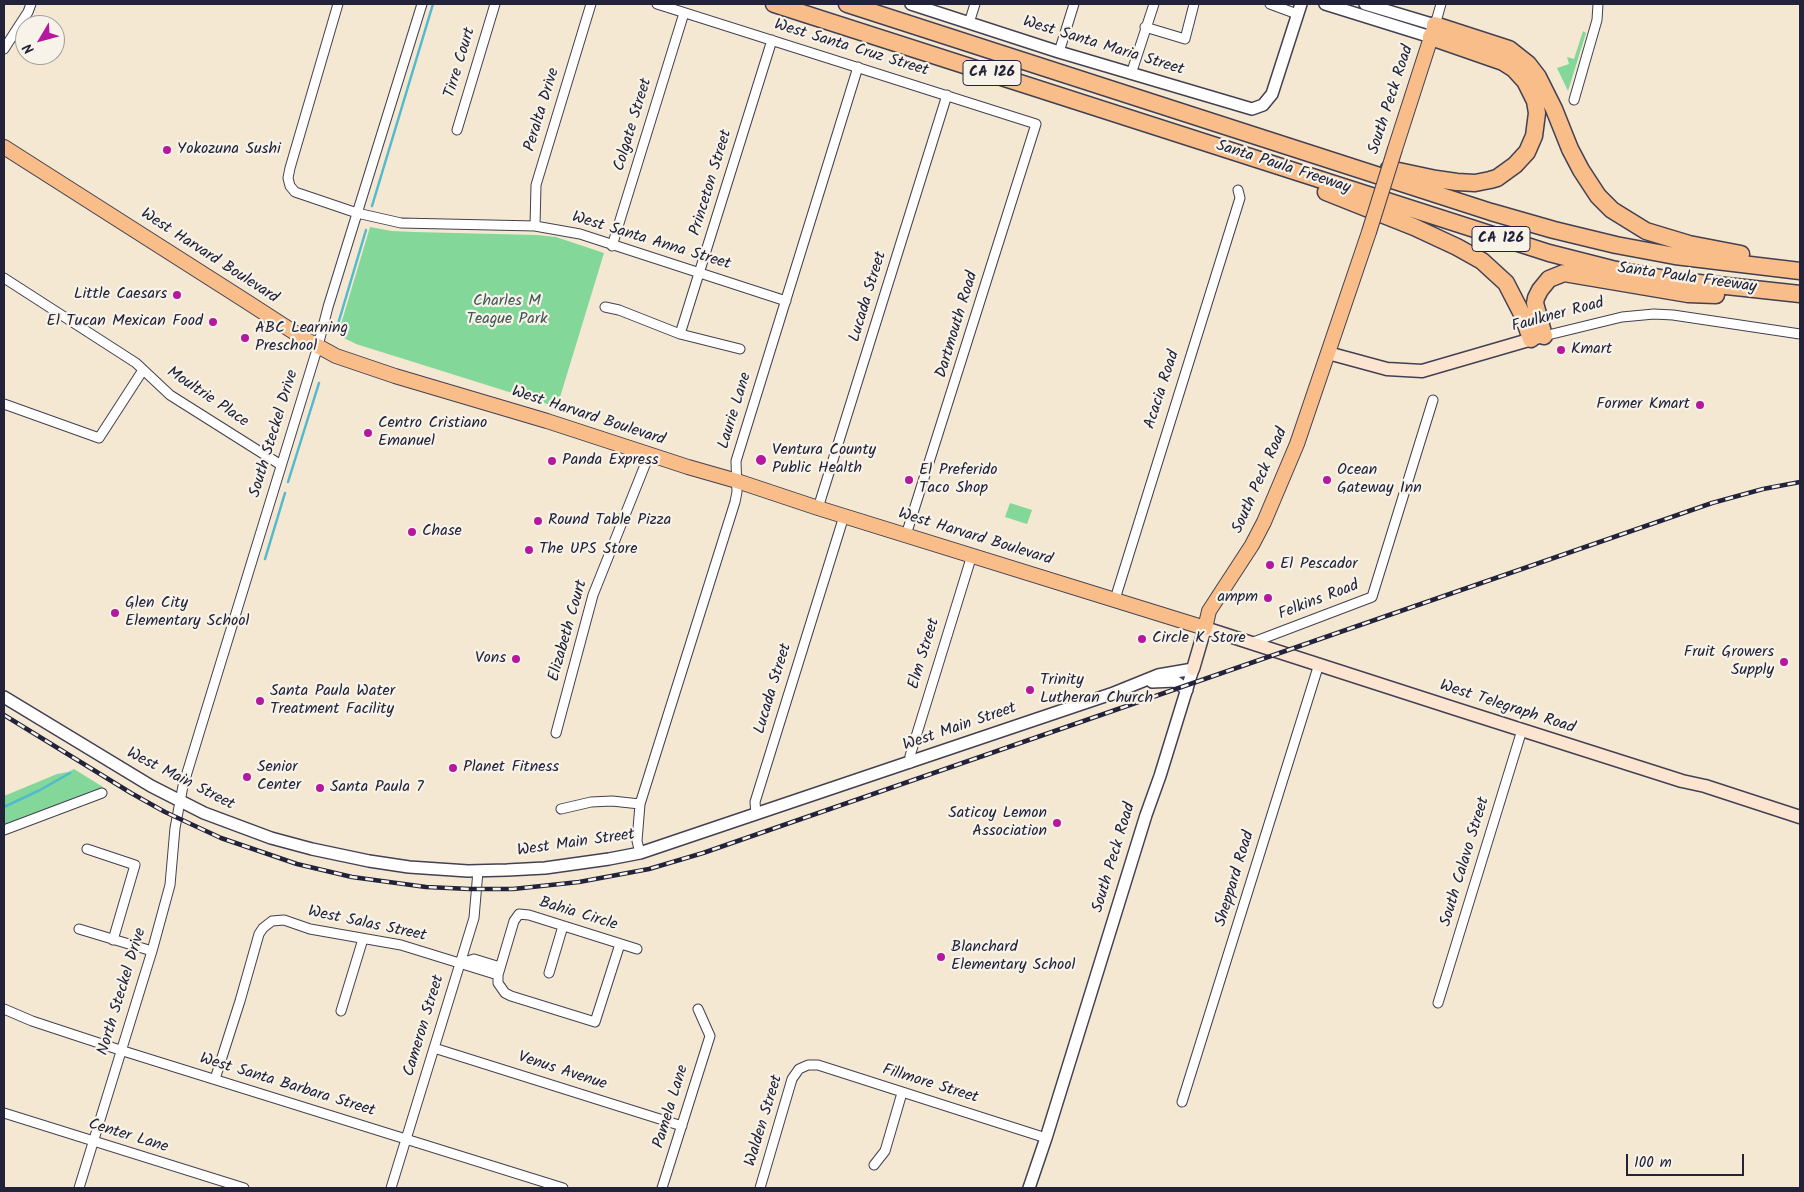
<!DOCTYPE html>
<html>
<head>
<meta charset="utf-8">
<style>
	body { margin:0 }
	#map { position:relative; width:1804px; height:1192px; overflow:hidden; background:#f4e8d2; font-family:Kalam,sans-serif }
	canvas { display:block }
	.frame { position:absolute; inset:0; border:5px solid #22223b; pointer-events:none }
	.north { position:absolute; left:15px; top:15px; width:50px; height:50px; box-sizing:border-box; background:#f7f3e8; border:1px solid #a29fa3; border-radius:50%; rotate:233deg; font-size:14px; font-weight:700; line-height:20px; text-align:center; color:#22223b }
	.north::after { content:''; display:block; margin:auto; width:18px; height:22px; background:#b5179e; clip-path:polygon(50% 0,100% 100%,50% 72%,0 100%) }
	.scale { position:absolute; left:1626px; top:1154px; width:118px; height:22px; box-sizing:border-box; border:2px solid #22223b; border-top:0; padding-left:6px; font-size:15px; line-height:18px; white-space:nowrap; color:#22223b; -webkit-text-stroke:4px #f7f3e8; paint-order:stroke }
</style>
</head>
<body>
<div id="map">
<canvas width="1804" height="1192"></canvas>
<div class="frame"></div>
<div class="north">N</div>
<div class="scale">100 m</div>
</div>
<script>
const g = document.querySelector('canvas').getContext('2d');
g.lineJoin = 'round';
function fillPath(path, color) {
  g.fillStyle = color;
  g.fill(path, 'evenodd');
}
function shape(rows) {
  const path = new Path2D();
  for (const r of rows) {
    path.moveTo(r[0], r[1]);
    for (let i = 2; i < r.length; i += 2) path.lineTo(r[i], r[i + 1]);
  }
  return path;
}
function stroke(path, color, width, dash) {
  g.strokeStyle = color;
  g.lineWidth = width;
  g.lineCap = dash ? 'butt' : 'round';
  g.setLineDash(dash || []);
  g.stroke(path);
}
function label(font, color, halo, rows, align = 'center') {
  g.font = font + ' Kalam,sans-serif';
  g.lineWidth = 4.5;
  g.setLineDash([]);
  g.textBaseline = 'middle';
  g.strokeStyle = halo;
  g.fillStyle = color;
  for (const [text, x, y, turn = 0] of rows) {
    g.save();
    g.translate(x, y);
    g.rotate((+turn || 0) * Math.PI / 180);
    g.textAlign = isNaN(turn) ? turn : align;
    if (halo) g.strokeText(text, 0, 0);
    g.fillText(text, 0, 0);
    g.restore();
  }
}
const green = shape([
	[1583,31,1586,33,1568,91,1557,68,1569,64,1567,57,1574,59],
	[370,227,392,231,414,232,537,235,556,237,604,253,557,407,356,344,340,336,338,334],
	[1010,503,1032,510,1027,524,1005,517],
	[74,769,103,787,103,789,4,826,4,796,57,774,68,772]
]);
const stream = shape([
	[372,206,433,4],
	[338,324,366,230],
	[288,482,319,383],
	[265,559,285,493],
	[4,807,40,790,70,773]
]);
const minor = shape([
	[338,4,290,168,288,178,290,186,295,192,357,213,401,223,535,226,580,234,786,301],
	[657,4,1036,124,906,535],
	[1270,4,1297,14],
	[969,23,975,4],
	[1435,25,1441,4],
	[1145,27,1185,39,1194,4],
	[4,49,28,12,31,4],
	[1059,52,1074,4],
	[1131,74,1154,4],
	[1574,100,1597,20,1598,4],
	[457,130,495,4],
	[535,226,536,185,591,4],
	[612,246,684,13],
	[4,278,136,363,170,395,281,465],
	[605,307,619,310,680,334,740,349],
	[680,334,772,40],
	[1544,336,1622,317,1654,314,1673,315,1800,334],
	[4,404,99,438,143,370],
	[818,508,947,95],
	[1115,599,1240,198,1238,190],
	[1251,643,1372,597,1433,400],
	[556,733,593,595,649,455],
	[910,763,910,756,972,555],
	[561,809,591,802,612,801,640,804],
	[756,814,755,802,844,516],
	[4,830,102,793],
	[87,849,135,865,113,940],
	[640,853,637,841,640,804,735,502,737,492,736,461,858,67],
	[79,929,152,951],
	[620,944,595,1022,511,996,505,993,498,983,498,975,514,921,519,914,529,915,637,949],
	[461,963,474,959,500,967],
	[549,973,563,926],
	[1438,1003,1522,730],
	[4,1009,32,1021,120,1050,563,1188],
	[341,1011,363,939],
	[434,1048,682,1126],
	[215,1079,240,1001,259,934,263,928,272,921,284,920,310,929,401,945,498,975],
	[1182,1102,1319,664],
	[4,1113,244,1188],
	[874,1165,885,1151,902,1093],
	[79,1188,152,951,170,885,175,828,183,786,201,727,318,346,328,307,422,4],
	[391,1188,474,918,478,871],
	[662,1188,710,1036,698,1009],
	[760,1188,792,1079,799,1069,808,1065,818,1065,1046,1138]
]);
const tertiary = shape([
	[911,4,1059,52,1252,109,1263,105,1272,94,1301,4],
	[1325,4,1431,37],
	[1365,4,1435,25],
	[1152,682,1175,681,1187,690],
	[4,697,151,786,204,813,271,838,312,849,369,861,409,867,468,871,507,870,545,868,609,859,640,853,1111,694,1158,675,1193,669,1160,776,1146,815,1046,1138,1029,1188]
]);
const secondary = shape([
	[1328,353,1387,369,1422,371,1539,337],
	[1193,669,1205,628,1456,709,1682,781,1705,786,1800,817]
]);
const primary = shape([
	[4,147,241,298,303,338,336,356,395,376,547,421,688,467,737,481,818,508,1205,628,1209,611,1252,545,1264,522,1297,444,1369,232],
	[1395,149,1434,28]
]);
const motorway = shape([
	[774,4,1549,253,1612,269,1671,280,1800,294],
	[847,4,1491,212,1554,230,1616,245,1675,256,1800,271],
	[1435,25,1509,49,1528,64,1538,77,1554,109,1570,149,1581,170,1598,196,1612,210,1646,231,1689,244,1741,254],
	[1389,169,1436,179,1457,182,1475,183,1490,180,1497,178,1515,165,1527,152,1534,136,1537,113,1535,101,1525,81,1514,69,1503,62,1431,37],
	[1326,192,1414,227,1457,247,1482,261,1506,283,1523,316,1531,339],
	[1544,336,1535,303,1536,298,1540,290,1549,279,1564,273,1688,294,1716,295]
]);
const rail = shape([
	[4,715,131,793,165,812,221,838,297,864,352,877,426,887,470,889,513,889,579,882,649,869,703,853,1712,503,1763,489,1800,482]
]);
const primaryBridge = shape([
	[1369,232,1395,149]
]);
const markers = [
	[167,150,5,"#b5179e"],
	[177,295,5,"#b5179e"],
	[213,322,5,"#b5179e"],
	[245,338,5,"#b5179e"],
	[1561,350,5,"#b5179e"],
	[1700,405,5,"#b5179e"],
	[368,433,5,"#b5179e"],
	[761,460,6,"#b5179e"],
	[552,461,5,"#b5179e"],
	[909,480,5,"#b5179e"],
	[1327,480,5,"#b5179e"],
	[538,521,5,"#b5179e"],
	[412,532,5,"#b5179e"],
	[529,550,5,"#b5179e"],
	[1270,565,5,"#b5179e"],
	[1268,598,5,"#b5179e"],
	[115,613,5,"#b5179e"],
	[1142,639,5,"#b5179e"],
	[516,659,5,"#b5179e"],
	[1784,662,5,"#b5179e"],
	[1030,690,5,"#b5179e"],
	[260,701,5,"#b5179e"],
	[453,768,5,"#b5179e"],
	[247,777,5,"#b5179e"],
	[320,788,5,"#b5179e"],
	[1057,823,5,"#b5179e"],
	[941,957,5,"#b5179e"]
];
const shields = [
	[992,73,58],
	[1501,239,58]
];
const shieldNames = [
	["CA 126",992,73],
	["CA 126",1501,239]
];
const streetNames = [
	["West Santa Maria Street",1103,47,17],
	["West Santa Cruz Street",851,49,17],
	["Tirre Court",461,63,-73],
	["South Peck Road",1392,100,-72],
	["Peralta Drive",543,110,-73],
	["Colgate Street",634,125,-73],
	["Santa Paula Freeway",1283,168,18],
	["Princeton Street",712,183,-73],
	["West Santa Anna Street",651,242,17],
	["West Harvard Boulevard",209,257,33],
	["Santa Paula Freeway",1687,279,8],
	["Lucada Street",869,297,-73],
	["Faulkner Road",1558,316,-15],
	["Dartmouth Road",958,325,-73],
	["Acacia Road",1163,390,-72],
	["Moultrie Place",207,398,34],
	["Laurie Lane",736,411,-73],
	["West Harvard Boulevard",588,417,18],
	["South Steckel Drive",275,434,-73],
	["South Peck Road",1261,481,-66],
	["West Harvard Boulevard",975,538,17],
	["Felkins Road",1319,601,-21],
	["Elizabeth Court",569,631,-74],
	["Elm Street",925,654,-73],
	["Lucada Street",774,689,-73],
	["West Telegraph Road",1507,708,18],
	["West Main Street",960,728,-19],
	["West Main Street",180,780,27],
	["West Main Street",576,844,-8],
	["South Peck Road",1115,858,-73],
	["South Calavo Street",1466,862,-73],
	["Sheppard Road",1236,879,-73],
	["Bahia Circle",578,915,17],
	["West Salas Street",367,925,12],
	["North Steckel Drive",123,992,-73],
	["Cameron Street",425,1026,-73],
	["Venus Avenue",562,1072,18],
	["Fillmore Street",930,1085,17],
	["West Santa Barbara Street",287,1086,17],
	["Pamela Lane",672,1107,-73],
	["Walden Street",765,1121,-73],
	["Center Lane",128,1137,17]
];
const poiNames = [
	["Yokozuna Sushi",177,150],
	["Little Caesars",167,295,"right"],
	["El Tucan Mexican Food",203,322,"right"],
	["ABC Learning",255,329],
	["Preschool",255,347],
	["Kmart",1571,350],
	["Former Kmart",1690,405,"right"],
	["Centro Cristiano",378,424],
	["Emanuel",378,442],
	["Ventura County",772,451],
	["Public Health",772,469],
	["Panda Express",562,461],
	["El Preferido",919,471],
	["Taco Shop",919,489],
	["Ocean",1337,471],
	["Gateway Inn",1337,489],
	["Round Table Pizza",548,521],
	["Chase",422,532],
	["The UPS Store",539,550],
	["El Pescador",1280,565],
	["ampm",1258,598,"right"],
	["Glen City",125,604],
	["Elementary School",125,622],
	["Circle K Store",1152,639],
	["Fruit Growers",1774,653,"right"],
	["Supply",1774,671,"right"],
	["Vons",506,659,"right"],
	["Trinity",1040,681],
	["Lutheran Church",1040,699],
	["Santa Paula Water",270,692],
	["Treatment Facility",270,710],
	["Senior",257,768],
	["Center",257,786],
	["Planet Fitness",463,768],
	["Santa Paula 7",330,788],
	["Saticoy Lemon",1047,814,"right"],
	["Association",1047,832,"right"],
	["Blanchard",951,948],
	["Elementary School",951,966]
];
const parkNames = [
	["Charles M",507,302],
	["Teague Park",507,320]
];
fillPath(green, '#83d799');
stroke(stream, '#51bace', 2.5);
stroke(minor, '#424052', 11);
stroke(tertiary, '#424052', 14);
stroke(secondary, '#424052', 15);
stroke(primary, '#424052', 16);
stroke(motorway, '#424052', 19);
stroke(minor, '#fff', 9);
stroke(tertiary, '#fff', 11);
stroke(secondary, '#fce5d0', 12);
stroke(primary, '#f8bd89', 14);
stroke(motorway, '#f8bd89', 16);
stroke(rail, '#22223b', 4.5);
stroke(rail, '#f7f3e8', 2.5, [8]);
stroke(primaryBridge, '#424052', 16, []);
stroke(primaryBridge, '#f8bd89', 14);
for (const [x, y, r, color] of markers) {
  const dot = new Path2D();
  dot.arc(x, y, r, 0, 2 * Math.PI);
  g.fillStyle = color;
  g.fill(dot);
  stroke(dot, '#f7f3e8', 2);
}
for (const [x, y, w] of shields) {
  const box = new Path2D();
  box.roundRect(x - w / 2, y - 12.5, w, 25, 4);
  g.fillStyle = '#f7f3e8';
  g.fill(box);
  stroke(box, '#22223b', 1);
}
label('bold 15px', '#22223b', null, shieldNames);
label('16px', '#22223b', '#f7f3e8', streetNames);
label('16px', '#22223b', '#f7f3e8', poiNames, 'left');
label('16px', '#3f5857', '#f7f3e8', parkNames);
</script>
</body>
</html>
